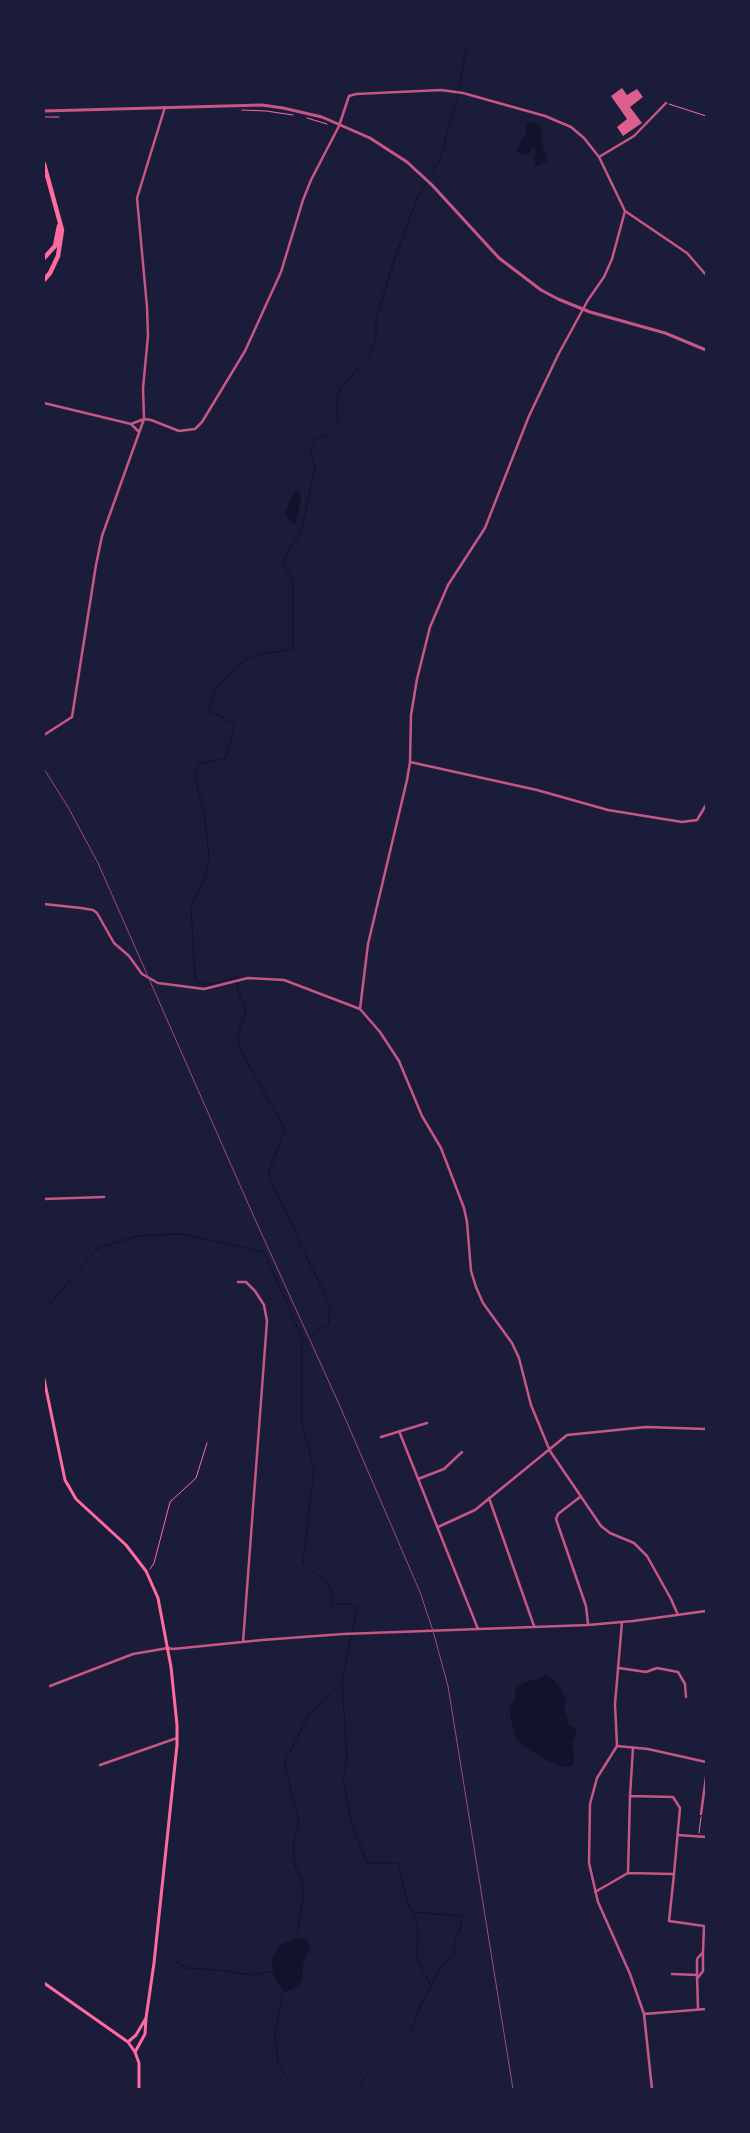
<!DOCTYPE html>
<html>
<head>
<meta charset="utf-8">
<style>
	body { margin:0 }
	#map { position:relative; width:750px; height:2133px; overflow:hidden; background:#1b1b3a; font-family:"Golos Text",sans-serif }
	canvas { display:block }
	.frame { position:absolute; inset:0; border:45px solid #1b1b3a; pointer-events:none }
</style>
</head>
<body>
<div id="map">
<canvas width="750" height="2133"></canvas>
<div class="frame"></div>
</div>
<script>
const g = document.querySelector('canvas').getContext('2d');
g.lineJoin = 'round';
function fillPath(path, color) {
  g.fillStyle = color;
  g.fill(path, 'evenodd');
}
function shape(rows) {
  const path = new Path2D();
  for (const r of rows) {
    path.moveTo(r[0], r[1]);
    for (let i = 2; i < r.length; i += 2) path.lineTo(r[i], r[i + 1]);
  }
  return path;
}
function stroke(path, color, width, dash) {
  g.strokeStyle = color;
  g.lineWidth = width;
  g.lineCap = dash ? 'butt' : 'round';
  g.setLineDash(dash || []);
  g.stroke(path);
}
const water = shape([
	[526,122,536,124,541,128,542,143,547,161,538,166,535,165,535,148,533,148,528,155,517,152,521,140,526,135],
	[297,490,301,494,301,500,295,525,294,525,285,514,291,497],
	[544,1675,551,1677,562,1690,566,1702,564,1707,569,1725,577,1729,572,1744,574,1755,574,1763,571,1766,564,1767,544,1759,522,1745,515,1737,510,1715,510,1706,514,1701,516,1688,525,1682,541,1678],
	[295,1939,306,1939,310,1946,303,1965,302,1980,298,1986,285,1992,277,1983,273,1973,272,1960,278,1946]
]);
const stream = shape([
	[44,1311,96,1249,137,1236,182,1234,264,1252,303,1340],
	[332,1691,342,1681],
	[413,1912,462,1916,460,1930,455,1940,454,1954,442,1965,432,1985],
	[297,1934,303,1897,302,1879,295,1866,293,1846,299,1823,285,1766,286,1759,309,1715,329,1694],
	[175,1961,186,1968,215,1970],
	[219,1970,251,1975,267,1972],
	[269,1972,273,1972],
	[282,1996,275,2037,278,2063,287,2078],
	[290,2086,292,2089],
	[358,2089,365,2077,411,2033,419,2008,431,1986,417,1960,418,1927,407,1901,398,1863,367,1863,351,1822,343,1778,347,1759,342,1680,357,1608,351,1604,332,1604,331,1587,303,1563,314,1469,302,1423,302,1342,329,1324,330,1306,268,1174,285,1129,240,1049,238,1033,246,1012,238,990,237,977,212,984,199,984,195,977,191,908,206,874,209,855,204,812,195,778,199,764,226,758,235,724,209,711,214,691,240,663,256,655,293,649,293,589,291,577,284,567,285,556,301,532,315,468,310,450,317,438,328,435,338,425,337,400,340,389,371,353,376,339,376,318,396,255,417,199,440,159,457,99,467,44]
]);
const building = shape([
	[622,88,627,95,637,89,643,97,630,107,642,123,623,136,617,127,627,119,611,96]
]);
const path = shape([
	[669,104,706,116],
	[242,110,266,111,293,115],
	[44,117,59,117],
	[307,118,327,124],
	[150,1569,154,1563,170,1502,196,1478,207,1443],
	[699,1833,701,1817]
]);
const minor = shape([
	[599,157,634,136,666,103],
	[44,403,131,424,144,419,151,420,179,431,195,429,202,422,245,351,281,272,303,200,311,180,339,126,349,96,356,94,441,90,463,93,545,116,571,127,584,138,599,157,625,211,687,253,706,275],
	[131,424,139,432],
	[44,735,72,717,96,565,102,536,144,419,143,388,148,336,147,307,137,198,165,107],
	[410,762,537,790,608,810,682,822,697,820,706,805],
	[44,904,81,908,93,910,97,913,114,943,129,956,142,974,158,983,204,989,248,978,284,980,360,1009,380,1032,399,1061,422,1116,441,1148,464,1208,467,1222,471,1271,476,1287,483,1303,512,1343,519,1358,531,1405,550,1451,601,1526,610,1533,634,1543,647,1556,671,1599,678,1615],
	[360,1009,368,944,407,780,410,762,411,715,417,679,430,627,448,585,485,528,529,416,558,355,588,300,604,277,612,259,625,211],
	[44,1199,104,1197],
	[238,1282,246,1282,255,1291,264,1305,267,1321,243,1642],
	[399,1431,478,1629],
	[381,1437,427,1423],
	[418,1479,444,1469,462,1452],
	[580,1497,558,1514,556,1519,586,1606,588,1624],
	[489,1498,534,1626],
	[438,1527,475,1510,567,1435,646,1427,706,1429],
	[622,1622,615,1704,617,1746,597,1778,590,1804,589,1863,598,1902,630,1974,644,2014,652,2089],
	[619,1668,646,1672,657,1668,678,1672,685,1684,686,1697],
	[50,1686,133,1654,168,1648,173,1649,262,1640,343,1634,588,1625,633,1621,706,1611],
	[617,1746,648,1749,706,1762],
	[100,1765,177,1738],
	[630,1796,633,1748],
	[701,1814,706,1777],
	[678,1835,706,1837],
	[628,1873,630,1796,673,1797,680,1808,674,1874],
	[595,1892,628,1873,674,1874,669,1921,704,1926,703,1952,697,1959,697,1975],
	[672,1974,697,1975,698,2009],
	[697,1979,703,1971,703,1954],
	[644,2014,706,2009]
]);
const tertiary = shape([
	[44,111,262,105,283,108,322,117,370,138,407,162,432,185,499,258,541,290,558,299,590,312,665,333,706,350]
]);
const secondary = shape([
	[44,1379,65,1480,76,1499,126,1545,146,1571,158,1598,171,1667,177,1725,177,1745,154,1963,146,2018,136,2035,128,2042],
	[44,1983,128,2042,135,2052,139,2063,139,2089],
	[135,2052,145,2034,146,2019]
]);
const motorway = shape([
	[44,164,62,230,58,256,50,273,44,280],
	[44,258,55,246,59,226]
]);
const rail = shape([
	[44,769,68,807,98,863,254,1217,339,1404,420,1592,433,1631,448,1686,513,2089]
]);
fillPath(water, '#12122b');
stroke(stream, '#12122b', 1);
fillPath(building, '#dd5f8e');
stroke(path, '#ff6b9d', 1);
stroke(minor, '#c65784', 2.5);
stroke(tertiary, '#c65784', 3);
stroke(secondary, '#ff6b9d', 3);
stroke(motorway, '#ff6b9d', 4.5);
stroke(rail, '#a44b75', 1);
</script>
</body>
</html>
